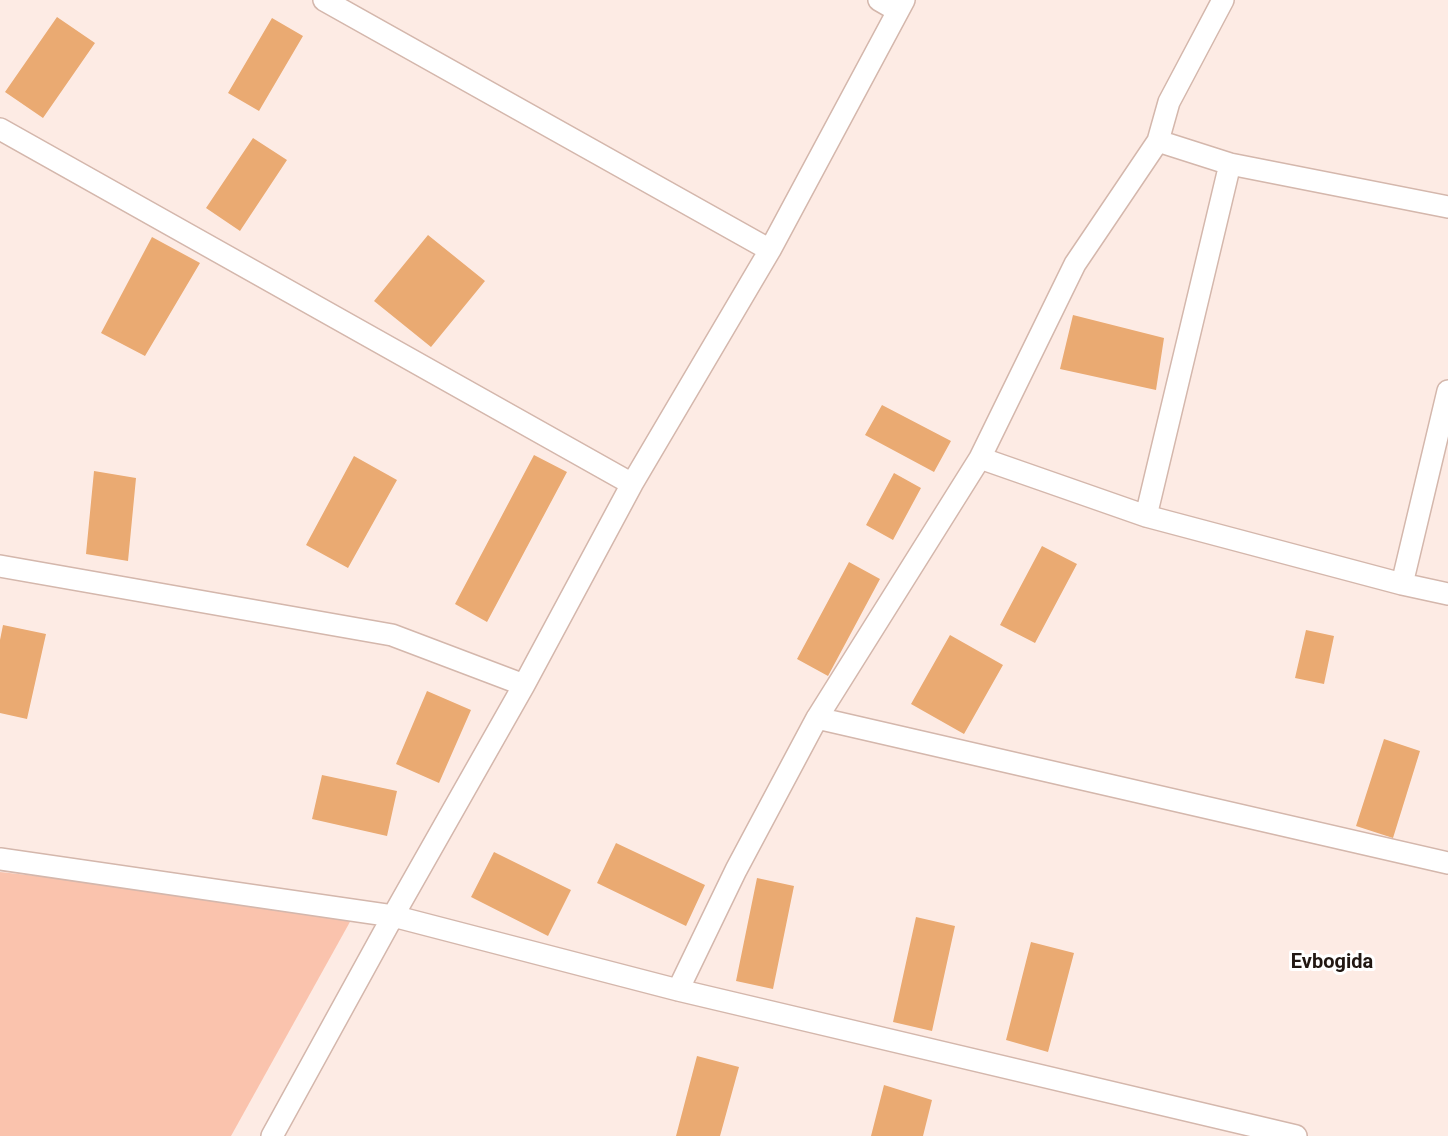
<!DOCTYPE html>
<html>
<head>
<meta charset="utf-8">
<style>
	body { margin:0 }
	canvas { display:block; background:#fdebe4 }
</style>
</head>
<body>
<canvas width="1448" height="1136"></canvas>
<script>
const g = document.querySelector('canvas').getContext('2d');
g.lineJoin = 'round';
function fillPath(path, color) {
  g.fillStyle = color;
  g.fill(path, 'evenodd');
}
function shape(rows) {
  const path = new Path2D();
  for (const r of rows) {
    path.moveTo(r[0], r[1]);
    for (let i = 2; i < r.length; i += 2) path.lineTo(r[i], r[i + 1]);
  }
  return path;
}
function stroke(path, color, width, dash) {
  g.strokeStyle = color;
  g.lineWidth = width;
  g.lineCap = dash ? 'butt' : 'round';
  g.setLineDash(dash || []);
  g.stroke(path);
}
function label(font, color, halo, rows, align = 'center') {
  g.font = font + ' Roboto,sans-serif';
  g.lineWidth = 6;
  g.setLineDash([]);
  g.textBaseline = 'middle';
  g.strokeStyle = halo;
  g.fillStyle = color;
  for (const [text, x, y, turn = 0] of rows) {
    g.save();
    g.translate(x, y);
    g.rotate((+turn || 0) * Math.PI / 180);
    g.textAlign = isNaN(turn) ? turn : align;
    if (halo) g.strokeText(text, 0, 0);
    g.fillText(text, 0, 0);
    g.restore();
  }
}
const green = shape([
	[0,872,356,911,231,1136,0,1136]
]);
const building = shape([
	[57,17,95,43,43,118,5,92],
	[272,18,303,36,259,111,228,93],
	[253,138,287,160,240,231,206,208],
	[428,235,485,281,431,347,374,301],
	[152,237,200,263,145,356,101,333],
	[1073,315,1164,338,1156,390,1060,369],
	[882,405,951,441,934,472,865,435],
	[534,455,567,472,487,622,455,604],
	[354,456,397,480,348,568,306,545],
	[94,471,136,478,128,561,86,554],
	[894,473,921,488,893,540,866,525],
	[1042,546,1077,564,1035,643,1000,625],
	[849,562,880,579,828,676,797,659],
	[3,625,46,634,27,719,0,713,0,640],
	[1306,630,1334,636,1324,684,1295,678],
	[950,635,1003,665,964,734,911,704],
	[427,691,471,710,439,783,396,764],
	[1384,739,1420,751,1393,838,1356,826],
	[322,775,397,791,387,836,312,819],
	[616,843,705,885,686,926,597,883],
	[494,852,571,890,548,936,471,897],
	[757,878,794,886,773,989,736,981],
	[916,917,955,926,932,1031,893,1022],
	[1031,942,1074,953,1048,1052,1006,1040],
	[697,1056,739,1067,720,1136,676,1136],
	[884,1085,932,1100,923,1136,871,1136]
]);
const minor = shape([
	[324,0,770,250],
	[879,0,898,11],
	[0,129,632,484],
	[1158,141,1230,164,1448,207],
	[980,458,1146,516,1402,584,1448,594],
	[1146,516,1230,164],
	[0,566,392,635,524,685],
	[1402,584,1448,391],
	[817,718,1448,863],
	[0,859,393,916,678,990,1296,1136],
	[678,990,736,870,817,718,980,458,1075,264,1158,141,1169,102,1223,0],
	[272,1136,393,916,524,685,632,484,770,250,904,0]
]);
const quarterNames = [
	["Evbogida",1332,963]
];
fillPath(green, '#fac3ad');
fillPath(building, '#eaaa72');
stroke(minor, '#d4b7ac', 24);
stroke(minor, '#fff', 21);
label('bold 20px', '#211712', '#fff', quarterNames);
</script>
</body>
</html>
